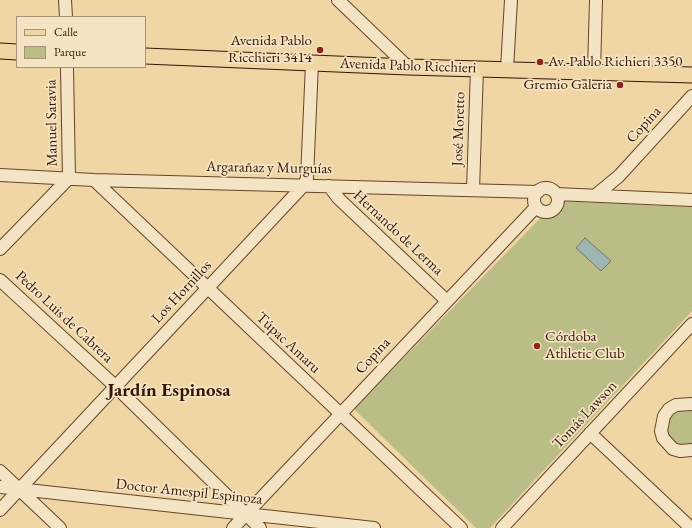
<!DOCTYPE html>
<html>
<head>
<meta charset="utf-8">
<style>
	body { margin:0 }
	#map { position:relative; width:692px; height:528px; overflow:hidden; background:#f0d5a5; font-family:"EB Garamond",serif }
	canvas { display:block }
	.legend { position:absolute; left:16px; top:16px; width:130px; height:52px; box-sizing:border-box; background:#f5e4c4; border:1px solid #a89177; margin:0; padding:5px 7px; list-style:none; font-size:12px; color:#351504 }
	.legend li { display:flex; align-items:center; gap:8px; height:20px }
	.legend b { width:20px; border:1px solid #a89177 }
</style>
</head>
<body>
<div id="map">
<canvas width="692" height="528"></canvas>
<ul class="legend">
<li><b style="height:5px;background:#f0d5a5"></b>Calle</li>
<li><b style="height:11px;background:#babd86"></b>Parque</li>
</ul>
</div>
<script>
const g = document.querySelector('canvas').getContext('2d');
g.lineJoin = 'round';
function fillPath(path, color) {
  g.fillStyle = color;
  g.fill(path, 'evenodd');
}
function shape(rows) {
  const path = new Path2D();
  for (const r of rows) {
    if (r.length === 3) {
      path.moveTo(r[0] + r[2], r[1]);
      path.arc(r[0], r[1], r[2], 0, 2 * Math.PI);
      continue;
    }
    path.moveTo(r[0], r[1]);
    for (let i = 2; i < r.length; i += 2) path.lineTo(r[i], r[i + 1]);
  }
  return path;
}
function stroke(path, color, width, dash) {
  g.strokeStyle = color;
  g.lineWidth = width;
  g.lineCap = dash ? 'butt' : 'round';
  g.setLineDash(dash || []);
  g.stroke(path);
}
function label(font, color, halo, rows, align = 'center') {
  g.font = font + ' "EB Garamond",serif';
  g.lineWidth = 3.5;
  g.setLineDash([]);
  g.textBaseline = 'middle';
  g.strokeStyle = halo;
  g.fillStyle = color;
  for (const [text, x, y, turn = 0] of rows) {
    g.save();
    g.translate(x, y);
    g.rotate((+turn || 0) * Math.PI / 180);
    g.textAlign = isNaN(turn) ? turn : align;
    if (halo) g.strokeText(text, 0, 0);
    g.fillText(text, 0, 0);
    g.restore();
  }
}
const green = shape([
	[557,201,692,207,692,311,490,528,476,528,354,409],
	[689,409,692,411,692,445,677,445,672,441,667,431,668,420,677,411]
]);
const water = shape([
	[585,238,611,261,601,271,576,248,585,238]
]);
const minor = shape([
	[65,0,66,17],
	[338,0,408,67],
	[507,69,511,0],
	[594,71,596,0],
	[0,175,94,180,538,192],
	[94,180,461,528],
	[329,186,339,199,447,301],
	[546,200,12],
	[473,190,477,68],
	[556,194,692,200],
	[596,195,619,176,692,96],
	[0,249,69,178,67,67],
	[0,280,115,386,260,528],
	[692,404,676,405,669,409,664,416,661,431,663,438,673,449,680,451,692,450],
	[590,433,691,528],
	[0,471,60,528],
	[0,487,374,528],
	[0,510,304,185,307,178,312,63],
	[233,528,536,207],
	[502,528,692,324]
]);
const major = shape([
	[0,51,17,52],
	[145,56,408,67,692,75]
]);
const markers = [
	[320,50,4,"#8f2418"],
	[540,62,4,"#8f2418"],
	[620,85,4,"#8f2418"],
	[537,346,4,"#8f2418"]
];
const poiNames = [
	["Avenida Pablo",312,41],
	["Ricchieri 3414",312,58],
	["Av. Pablo Richieri 3350",548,62,"left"],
	["Gremio Galeria",612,85],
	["Córdoba",545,337,"left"],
	["Athletic Club",545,354,"left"]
];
const streetNames = [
	["Avenida Pablo Ricchieri",408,66,2],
	["Manuel Saravia",52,123,-91],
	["Copina",644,125,-48],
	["José Moretto",459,129,-88],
	["Argarañaz y Murguías",269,168,1],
	["Hernando de Lerma",398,233,43],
	["Los Hornillos",182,292,-47],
	["Pedro Luis de Cabrera",64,317,43],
	["Túpac Amaru",288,343,43],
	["Copina",373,356,-47],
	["Tomás Lawson",585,415,-47],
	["Doctor Amespil Espinoza",189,492,6]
];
const districtNames = [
	["Jardín Espinosa",169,391]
];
fillPath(green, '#babd86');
fillPath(water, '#9eb6b1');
stroke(water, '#74766c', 1);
stroke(minor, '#64452c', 14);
stroke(major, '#351504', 17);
stroke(minor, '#f5e4c4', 12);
stroke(major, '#f0d5a5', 15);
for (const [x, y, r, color] of markers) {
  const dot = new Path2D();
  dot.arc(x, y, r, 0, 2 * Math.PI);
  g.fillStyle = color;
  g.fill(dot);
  stroke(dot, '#f5e4c4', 1.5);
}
label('15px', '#351504', '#f5e4c4', poiNames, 'right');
label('15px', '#351504', '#f5e4c4', streetNames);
label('bold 19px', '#351504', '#f5e4c4', districtNames);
</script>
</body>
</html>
